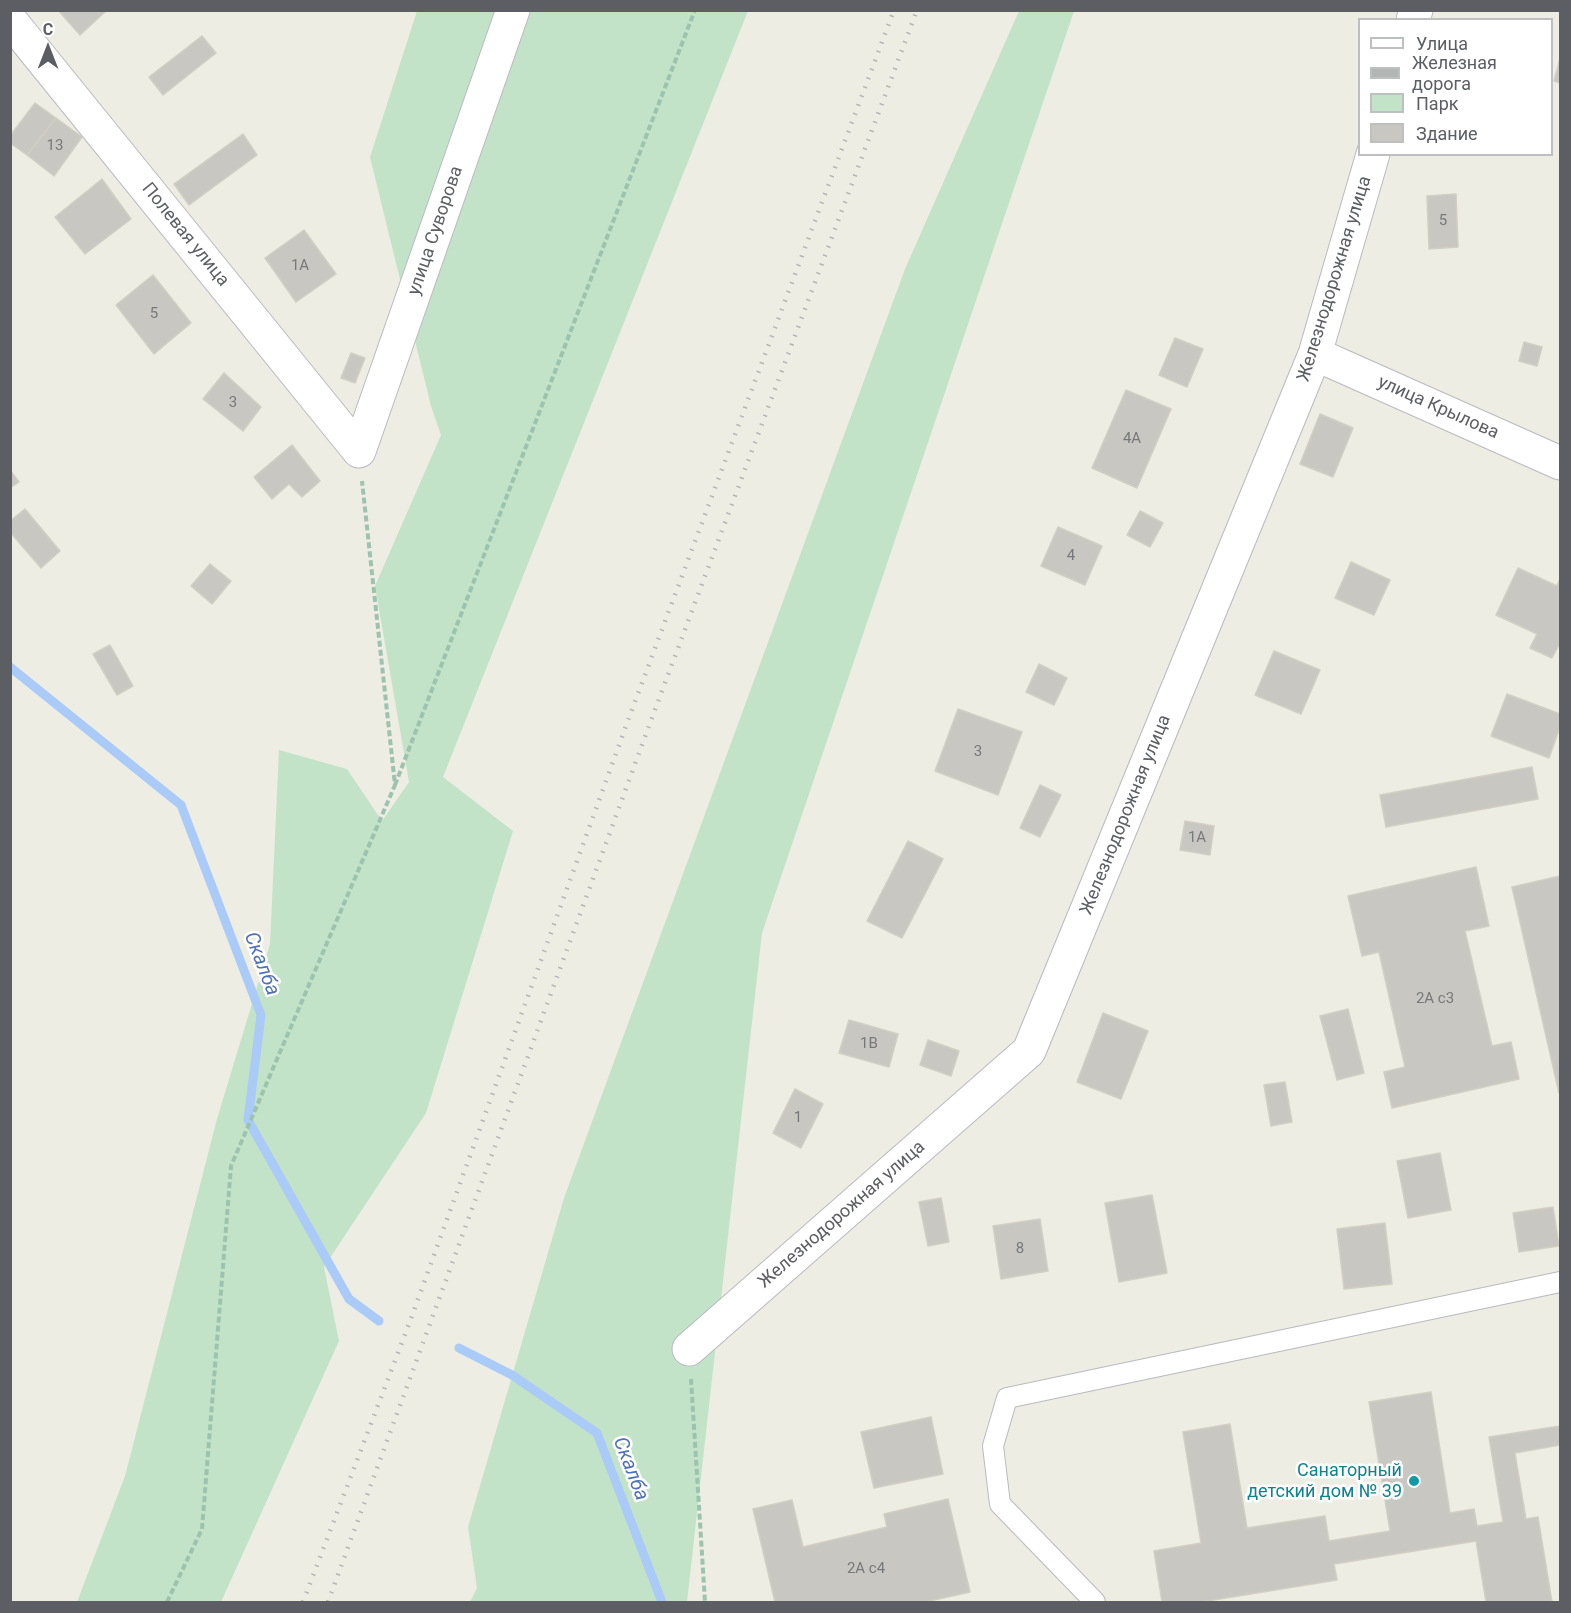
<!DOCTYPE html>
<html>
<head>
<meta charset="utf-8">
<style>
	body { margin:0 }
	#map { position:relative; width:1571px; height:1613px; overflow:hidden; background:#edede4; font-family:Roboto,sans-serif }
	canvas { display:block }
	.frame { position:absolute; inset:0; border:12px solid #5c5e63; pointer-events:none }
	.legend { position:absolute; left:1358px; top:18px; width:195px; height:138px; box-sizing:border-box; background:#fff; border:2px solid #bebfc1; margin:0; padding:8px 10px; list-style:none; font-size:18px; color:#5c5e63 }
	.legend li { display:flex; align-items:center; gap:12px; height:30px }
	.legend b { width:30px; border:2px solid #bebfc1 }
	.north { position:absolute; left:18px; top:18px; width:60px; height:60px; -webkit-text-stroke:4px #fff; paint-order:stroke; rotate:0deg; font-size:16px; font-weight:700; line-height:24px; text-align:center; color:#5c5e63 }
	.north::after { content:''; display:block; margin:auto; width:21px; height:27px; background:#5c5e63; clip-path:polygon(50% 0,100% 100%,50% 72%,0 100%) }
</style>
</head>
<body>
<div id="map">
<canvas width="1571" height="1613"></canvas>
<div class="frame"></div>
<ul class="legend">
<li><b style="height:8px;background:#fff"></b>Улица</li>
<li><b style="height:8px;background:#b4b5b5"></b>Железная дорога</li>
<li><b style="height:16px;background:#c3e3c8"></b>Парк</li>
<li><b style="height:16px;background:#c9c7c1"></b>Здание</li>
</ul>
<div class="north">С</div>
</div>
<script>
const g = document.querySelector('canvas').getContext('2d');
g.lineJoin = 'round';
function fillPath(path, color) {
  g.fillStyle = color;
  g.fill(path, 'evenodd');
}
function shape(rows) {
  const path = new Path2D();
  for (const r of rows) {
    path.moveTo(r[0], r[1]);
    for (let i = 2; i < r.length; i += 2) path.lineTo(r[i], r[i + 1]);
  }
  return path;
}
function stroke(path, color, width, dash) {
  g.strokeStyle = color;
  g.lineWidth = width;
  g.lineCap = dash ? 'butt' : 'round';
  g.setLineDash(dash || []);
  g.stroke(path);
}
function label(font, color, halo, rows, align = 'center') {
  g.font = font + ' Roboto,sans-serif';
  g.lineWidth = 5;
  g.setLineDash([]);
  g.textBaseline = 'middle';
  g.strokeStyle = halo;
  g.fillStyle = color;
  for (const [text, x, y, turn = 0] of rows) {
    g.save();
    g.translate(x, y);
    g.rotate((+turn || 0) * Math.PI / 180);
    g.textAlign = isNaN(turn) ? turn : align;
    if (halo) g.strokeText(text, 0, 0);
    g.fillText(text, 0, 0);
    g.restore();
  }
}
const green = shape([
	[417,11,748,11,443,777,513,831,426,1113,324,1267,339,1341,221,1602,77,1602,125,1476,217,1119,270,944,279,750,347,769,382,821,409,782,375,586,441,435,431,406,370,157],
	[1019,11,1074,11,762,933,687,1602,470,1602,477,1588,468,1527,564,1198,905,269]
]);
const stream = shape([
	[10,667,181,805,261,1015,248,1120,349,1299,379,1321],
	[459,1348,512,1375,597,1433,662,1602]
]);
const building = shape([
	[58,10,107,10,80,35,58,10],
	[202,36,216,53,163,95,149,77,202,36],
	[1560,59,1560,83,1554,81,1560,59],
	[35,103,56,118,27,155,10,143,10,136,35,103],
	[56,118,82,137,54,176,27,155,56,118],
	[243,134,257,155,189,205,174,184,243,134],
	[102,179,131,219,85,254,55,217,102,179],
	[1456,194,1458,247,1429,249,1427,196,1456,194],
	[304,230,336,274,296,302,265,258,304,230],
	[153,275,191,323,154,354,116,305,153,275],
	[1175,338,1203,349,1187,387,1159,375,1175,338],
	[1524,342,1542,347,1537,366,1519,361,1524,342],
	[351,353,365,358,355,383,341,378,351,353],
	[224,373,261,407,243,431,203,399,224,373],
	[1126,390,1171,409,1137,488,1092,468,1126,390],
	[1320,414,1353,428,1333,477,1300,464,1320,414],
	[292,445,320,481,302,497,289,484,272,499,254,477,292,445],
	[10,470,19,482,10,488,10,470],
	[25,509,60,551,41,568,10,532,10,521,25,509],
	[1140,511,1163,523,1150,547,1127,535,1140,511],
	[1058,527,1102,546,1085,585,1041,566,1058,527],
	[1351,562,1390,580,1374,615,1335,598,1351,562],
	[210,564,231,581,212,604,191,586,210,564],
	[1518,568,1557,586,1560,579,1560,643,1552,658,1530,648,1537,634,1496,615,1518,568],
	[110,645,133,686,117,695,93,654,110,645],
	[1274,651,1320,670,1301,714,1255,695,1274,651],
	[1039,664,1067,678,1054,705,1026,692,1039,664],
	[1507,694,1560,714,1560,727,1549,758,1491,736,1507,694],
	[958,709,1022,732,998,795,935,771,958,709],
	[1532,767,1538,799,1386,827,1380,795,1532,767],
	[1040,785,1061,795,1040,837,1020,828,1040,785],
	[1185,821,1214,826,1210,855,1180,850,1185,821],
	[908,841,943,859,902,938,867,921,908,841],
	[1476,867,1489,926,1465,931,1492,1046,1511,1042,1519,1079,1392,1108,1384,1072,1405,1067,1379,952,1362,956,1348,896,1476,867],
	[1560,876,1560,1093,1559,1093,1512,887,1560,876],
	[1348,1009,1364,1073,1337,1080,1320,1016,1348,1009],
	[1103,1013,1148,1031,1121,1099,1077,1082,1103,1013],
	[849,1020,898,1034,889,1067,839,1053,849,1020],
	[928,1040,959,1051,951,1076,920,1065,928,1040],
	[1285,1082,1292,1122,1271,1126,1264,1085,1285,1082],
	[795,1089,823,1104,801,1148,773,1133,795,1089],
	[1440,1153,1451,1210,1408,1218,1397,1161,1440,1153],
	[1152,1195,1167,1273,1119,1282,1105,1203,1152,1195],
	[941,1198,949,1242,928,1246,919,1202,941,1198],
	[1553,1207,1559,1246,1519,1252,1513,1213,1553,1207],
	[1040,1219,1048,1271,1001,1279,993,1226,1040,1219],
	[1385,1223,1392,1284,1344,1289,1337,1229,1385,1223],
	[1431,1392,1450,1513,1474,1509,1477,1526,1503,1522,1489,1437,1560,1426,1560,1445,1515,1453,1526,1519,1538,1517,1552,1602,1486,1602,1476,1541,1334,1564,1337,1580,1201,1602,1162,1602,1154,1551,1201,1543,1183,1432,1230,1424,1247,1528,1325,1516,1329,1541,1390,1531,1369,1402,1431,1392],
	[931,1417,943,1474,874,1488,861,1432,931,1417],
	[948,1499,970,1592,925,1602,775,1602,753,1509,792,1500,803,1547,887,1527,884,1514,948,1499]
]);
const path = shape([
	[395,785,695,10],
	[691,1379,705,1602],
	[167,1602,202,1529,231,1166,395,785,362,481]
]);
const lane = shape([
	[1095,1602,1000,1504,993,1446,1007,1398,1560,1282]
]);
const street = shape([
	[10,20,359,451],
	[1413,20,1416,10],
	[1315,354,1560,463],
	[359,451,513,10],
	[689,1349,1029,1051,1315,354,1373,154]
]);
const rail = shape([
	[303,1602,409,1324,630,715,894,10],
	[328,1602,650,723,917,10]
]);
const markers = [
	[1414,1481,6,"#0f9aa8"]
];
const numberNames = [
	["13",55,146],
	["5",1443,221],
	["1А",300,266],
	["5",154,314],
	["3",233,403],
	["4А",1132,439],
	["4",1071,556],
	["3",978,752],
	["1А",1197,838],
	["2А с3",1435,999],
	["1В",869,1044],
	["1",798,1118],
	["8",1020,1249],
	["2А с4",866,1569]
];
const streetNames = [
	["улица Суворова",436,231,-71],
	["Полевая улица",185,235,51],
	["Железнодорожная улица",1335,279,-73],
	["улица Крылова",1438,408,24],
	["Железнодорожная улица",1126,815,-68],
	["Железнодорожная улица",842,1215,-41]
];
const cultureNames = [
	["Санаторный",1402,1471],
	["детский дом № 39",1402,1492]
];
const waterNames = [
	["Скалба",261,964,69],
	["Скалба",630,1469,69]
];
fillPath(green, '#c3e3c8');
stroke(stream, '#aacaf8', 9);
fillPath(building, '#c9c7c1');
stroke(building, '#d1cfc3', 1.5);
stroke(lane, '#b9babf', 22);
stroke(street, '#b9babf', 35);
stroke(path, '#9cc3ad', 4, [6, 3]);
stroke(lane, '#fff', 20);
stroke(street, '#fff', 33);
stroke(rail, '#b4b5b5', 4.5, [1.5, 8]);
for (const [x, y, r, color] of markers) {
  const dot = new Path2D();
  dot.arc(x, y, r, 0, 2 * Math.PI);
  g.fillStyle = color;
  g.fill(dot);
  stroke(dot, '#fff', 2);
}
label('15px', '#77787a', null, numberNames);
label('18px', '#5c5e63', '#fff', streetNames);
label('18px', '#0d838f', '#fff', cultureNames, 'right');
label('italic 20px', '#4e72b9', '#fff', waterNames);
</script>
</body>
</html>
